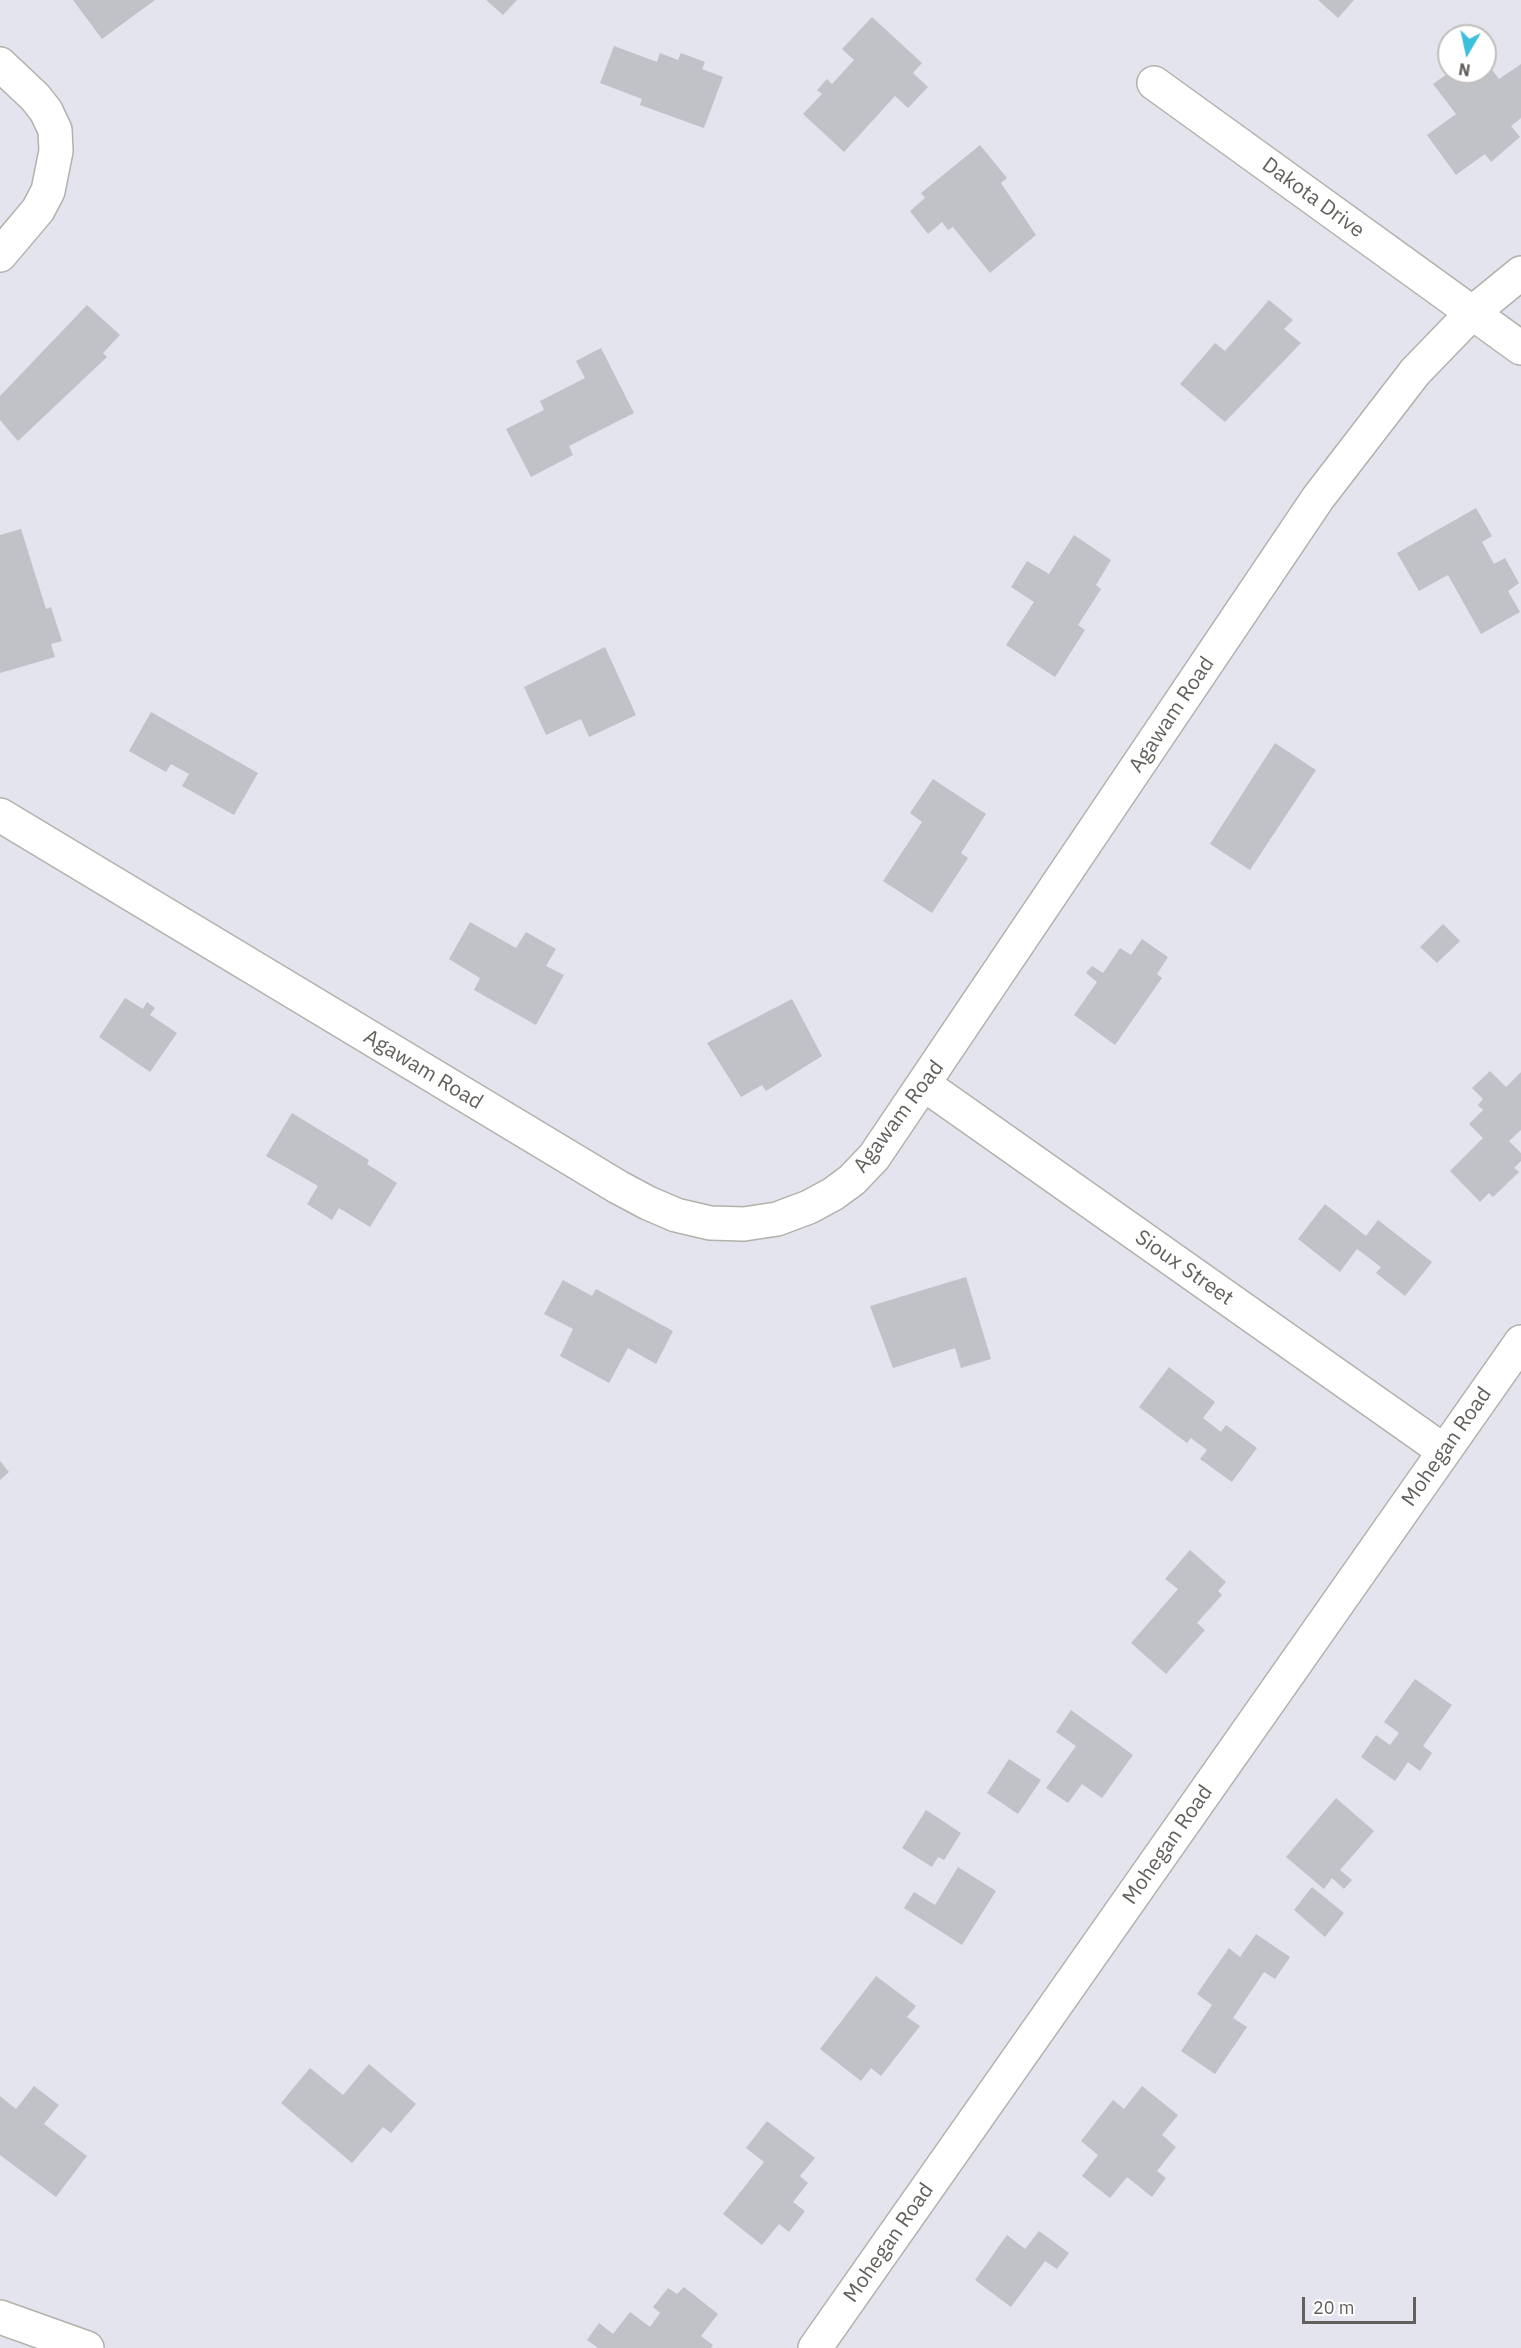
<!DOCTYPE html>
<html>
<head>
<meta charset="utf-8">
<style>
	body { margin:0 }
	#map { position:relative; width:1521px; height:2348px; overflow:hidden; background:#e3e4ed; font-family:"IBM Plex Sans",sans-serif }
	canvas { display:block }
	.north { position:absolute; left:1437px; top:24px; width:60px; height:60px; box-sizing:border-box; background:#fff; border:2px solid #c1bfbd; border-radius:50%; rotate:189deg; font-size:16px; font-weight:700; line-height:24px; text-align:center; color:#63605b }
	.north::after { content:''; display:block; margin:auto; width:21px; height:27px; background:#3bc1db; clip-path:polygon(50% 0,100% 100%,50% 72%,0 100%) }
	.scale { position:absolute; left:1302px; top:2297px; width:114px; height:27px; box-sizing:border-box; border:3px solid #63605b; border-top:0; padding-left:8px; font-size:18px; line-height:21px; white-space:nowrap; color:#63605b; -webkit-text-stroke:4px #fff; paint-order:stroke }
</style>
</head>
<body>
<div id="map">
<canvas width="1521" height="2348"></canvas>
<div class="north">N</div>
<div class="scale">20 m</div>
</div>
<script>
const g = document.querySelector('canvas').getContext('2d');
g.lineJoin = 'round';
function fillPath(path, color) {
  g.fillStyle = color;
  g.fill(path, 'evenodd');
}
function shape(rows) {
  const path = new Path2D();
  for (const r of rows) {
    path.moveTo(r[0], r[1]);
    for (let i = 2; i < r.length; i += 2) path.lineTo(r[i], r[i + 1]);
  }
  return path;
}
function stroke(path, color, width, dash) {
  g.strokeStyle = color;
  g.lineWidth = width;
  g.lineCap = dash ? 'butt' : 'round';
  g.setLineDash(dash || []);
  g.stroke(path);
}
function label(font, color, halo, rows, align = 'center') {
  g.font = font + ' "IBM Plex Sans",sans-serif';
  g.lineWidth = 6;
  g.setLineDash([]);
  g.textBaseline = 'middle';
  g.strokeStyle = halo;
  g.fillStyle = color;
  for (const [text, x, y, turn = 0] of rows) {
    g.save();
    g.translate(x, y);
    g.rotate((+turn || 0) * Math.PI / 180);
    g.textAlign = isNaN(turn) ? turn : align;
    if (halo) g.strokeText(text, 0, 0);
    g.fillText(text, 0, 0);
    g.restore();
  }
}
const building = shape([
	[73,0,155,0,102,39],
	[486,0,517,0,503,15],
	[1318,0,1354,0,1338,18],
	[872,17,922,63,913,73,928,87,908,108,895,96,844,152,803,114,822,94,817,90,827,79,832,84,854,60,842,49],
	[614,46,657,62,660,53,678,60,681,53,705,62,702,69,723,77,704,128,640,105,642,99,600,83],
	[1486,62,1499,79,1521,64,1521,118,1511,126,1520,137,1491,162,1485,154,1456,175,1427,135,1456,114,1433,84,1450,72,1485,72],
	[980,145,1007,178,1001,183,1036,235,990,273,953,227,948,230,942,222,928,234,910,211,925,198,921,193],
	[1269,300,1293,320,1284,329,1301,343,1225,422,1180,384,1215,343,1225,351],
	[87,305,120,335,103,353,107,357,18,441,0,420,0,396],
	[601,348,634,413,569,446,573,455,531,477,506,429,544,410,540,401,585,378,576,361],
	[1476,508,1492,536,1482,542,1494,564,1505,558,1519,583,1508,591,1520,612,1481,634,1448,575,1419,591,1397,553],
	[21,529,46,609,51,607,62,641,51,644,55,657,0,673,0,535],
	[1074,535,1111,560,1096,585,1101,589,1078,625,1085,630,1055,677,1006,645,1034,602,1011,587,1027,561,1049,574],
	[605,647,636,715,589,737,581,719,546,735,524,687],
	[151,712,258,773,234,815,182,786,189,774,171,764,166,772,129,751],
	[1275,743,1316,770,1250,870,1210,844],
	[933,779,986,814,961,853,968,858,932,913,883,881,922,822,910,813],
	[470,922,516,948,526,932,556,949,546,966,564,975,536,1025,474,990,480,978,449,959],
	[1443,924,1460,941,1437,963,1420,947],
	[1142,939,1168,957,1157,974,1162,978,1115,1045,1074,1015,1097,982,1086,973,1092,966,1103,973,1120,948,1131,955],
	[125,998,143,1009,147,1002,155,1008,150,1015,177,1033,150,1072,99,1037],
	[792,999,822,1056,766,1091,762,1085,741,1097,707,1043],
	[1490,1071,1506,1087,1521,1072,1521,1130,1509,1141,1521,1153,1521,1161,1514,1168,1519,1172,1493,1197,1489,1193,1480,1202,1450,1171,1483,1138,1469,1124,1483,1110,1478,1105,1483,1099,1472,1088],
	[292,1113,369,1160,367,1164,397,1183,370,1227,339,1208,332,1220,307,1204,318,1186,266,1156],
	[1325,1204,1366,1236,1378,1220,1432,1262,1405,1296,1376,1273,1381,1267,1357,1249,1340,1272,1298,1239],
	[966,1277,991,1359,961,1368,955,1348,893,1368,870,1306],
	[563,1280,592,1296,596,1289,673,1331,656,1364,628,1348,609,1383,560,1356,573,1329,544,1314],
	[1169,1367,1215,1402,1203,1418,1221,1432,1226,1425,1257,1448,1232,1482,1200,1459,1207,1450,1191,1438,1187,1443,1139,1407],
	[0,1461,9,1472,0,1480],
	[1190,1550,1226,1582,1218,1591,1222,1595,1197,1623,1205,1630,1166,1674,1131,1643,1178,1589,1165,1579],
	[1415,1679,1452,1705,1423,1746,1432,1753,1420,1771,1408,1762,1395,1781,1361,1757,1376,1735,1390,1745,1399,1733,1384,1722],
	[1071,1710,1133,1755,1102,1798,1082,1784,1068,1803,1046,1788,1076,1746,1056,1732],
	[1009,1759,1041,1780,1018,1814,987,1793],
	[1336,1798,1374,1831,1340,1870,1352,1880,1344,1889,1332,1878,1324,1889,1286,1857],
	[926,1810,961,1833,944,1860,938,1857,932,1867,902,1848],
	[958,1867,996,1891,962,1945,904,1908,914,1892,935,1905],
	[1312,1887,1344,1913,1325,1937,1294,1910],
	[1256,1934,1290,1957,1275,1979,1264,1972,1233,2018,1247,2027,1215,2074,1181,2051,1212,2005,1197,1994,1229,1948,1240,1957],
	[876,1976,916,2006,907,2017,920,2026,881,2076,871,2068,861,2081,820,2049],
	[369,2064,416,2104,391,2133,383,2127,352,2163,281,2103,310,2068,343,2095],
	[34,2086,59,2105,44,2124,87,2156,56,2197,0,2155,0,2096,16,2109],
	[1142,2086,1178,2115,1162,2135,1176,2147,1157,2171,1166,2178,1152,2197,1127,2177,1110,2198,1082,2176,1098,2155,1081,2141,1113,2100,1124,2109],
	[767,2121,815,2158,800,2176,808,2183,793,2202,805,2211,789,2232,779,2224,762,2245,723,2214,764,2162,746,2148],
	[1039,2231,1069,2253,1057,2269,1045,2261,1011,2307,975,2280,1007,2235,1025,2249],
	[684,2287,718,2314,701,2336,713,2345,711,2348,598,2348,587,2340,599,2323,613,2334,630,2312,650,2327,660,2313,653,2307,668,2288,677,2294]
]);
const minor = shape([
	[0,64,35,97,46,111,55,130,56,151,48,191,38,210,0,255],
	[1154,83,1521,348],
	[0,815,618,1187,648,1203,676,1215,710,1223,744,1224,777,1219,809,1207,833,1194,852,1180,874,1157,1318,498,1415,372,1472,313,1521,273],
	[925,1085,1444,1451],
	[0,2317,87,2348],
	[815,2348,1521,1342]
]);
const streetNames = [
	["Dakota Drive",1313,198,36],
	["Agawam Road",1172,715,-56],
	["Agawam Road",423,1070,31],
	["Agawam Road",899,1117,-53],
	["Sioux Street",1184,1268,35],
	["Mohegan Road",1447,1447,-55],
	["Mohegan Road",1168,1845,-55],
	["Mohegan Road",889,2243,-55]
];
fillPath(building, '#c0c2c8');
stroke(minor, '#b2b1ac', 36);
stroke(minor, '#fff', 33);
label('21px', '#63605b', '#fff', streetNames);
</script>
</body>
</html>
